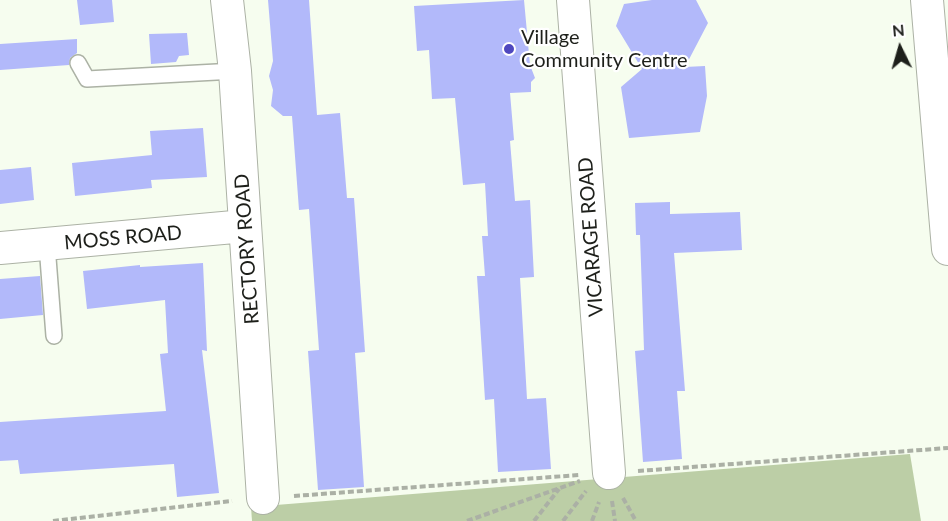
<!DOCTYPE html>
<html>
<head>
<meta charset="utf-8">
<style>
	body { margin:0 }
	#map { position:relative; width:948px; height:521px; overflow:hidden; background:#f6fdef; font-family:Lato,sans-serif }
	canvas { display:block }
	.north { position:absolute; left:870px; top:18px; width:60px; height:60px; -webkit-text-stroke:4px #fff; paint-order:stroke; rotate:355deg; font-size:16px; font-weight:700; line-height:24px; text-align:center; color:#1d1f1a }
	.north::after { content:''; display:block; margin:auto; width:21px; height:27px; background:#1d1f1a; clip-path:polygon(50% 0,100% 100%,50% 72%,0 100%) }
</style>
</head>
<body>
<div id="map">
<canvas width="948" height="521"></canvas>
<div class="north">N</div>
</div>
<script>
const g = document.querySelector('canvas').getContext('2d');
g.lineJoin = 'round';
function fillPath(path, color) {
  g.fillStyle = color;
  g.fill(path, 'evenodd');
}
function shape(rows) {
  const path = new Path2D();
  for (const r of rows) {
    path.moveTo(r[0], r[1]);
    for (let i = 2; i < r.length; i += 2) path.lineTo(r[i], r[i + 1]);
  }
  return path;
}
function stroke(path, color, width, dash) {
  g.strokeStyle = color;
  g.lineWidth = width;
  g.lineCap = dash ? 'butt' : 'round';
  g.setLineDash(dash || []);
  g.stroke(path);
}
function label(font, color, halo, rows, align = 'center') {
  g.font = font + ' Lato,sans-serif';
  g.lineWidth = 4.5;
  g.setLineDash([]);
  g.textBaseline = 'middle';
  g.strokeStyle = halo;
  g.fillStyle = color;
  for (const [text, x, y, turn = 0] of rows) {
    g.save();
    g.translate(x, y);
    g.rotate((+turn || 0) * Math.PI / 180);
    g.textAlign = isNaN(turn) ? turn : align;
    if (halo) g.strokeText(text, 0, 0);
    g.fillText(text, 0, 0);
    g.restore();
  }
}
const green = shape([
	[910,454,921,521,252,521,251,507]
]);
const building = shape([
	[77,0,112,0,114,22,80,25],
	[268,0,309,0,317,115,340,113,347,198,354,198,365,352,355,353,364,487,318,490,308,351,319,350,309,209,299,210,292,116,283,116,271,106,273,90,269,76,273,61],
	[524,0,530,65,535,78,531,82,531,92,510,93,514,140,510,141,515,201,530,200,534,277,520,278,527,399,546,398,551,469,498,472,494,399,485,400,477,276,485,276,482,236,488,236,485,183,463,185,455,98,432,99,429,50,417,51,414,6],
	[652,0,696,0,708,23,685,67,705,66,707,96,700,132,629,138,621,87,642,69,616,26,624,4],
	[187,33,189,55,179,56,176,62,151,64,149,34],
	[77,39,77,53,70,58,69,65,0,70,0,44],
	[203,128,207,177,151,180,152,188,75,196,72,163,152,155,150,131],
	[31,167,34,200,0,204,0,170],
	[670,202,670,214,740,212,742,250,674,253,685,391,677,391,682,459,643,462,635,351,644,350,640,235,636,235,635,203],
	[203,263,207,351,202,350,219,493,177,497,174,464,20,474,18,460,0,461,0,422,166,411,160,354,168,353,165,300,87,309,83,271,140,265,140,267],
	[40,276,43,315,0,319,0,279]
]);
const path = shape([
	[638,471,948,448],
	[294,496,579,475],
	[623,498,636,521],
	[612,501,615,521],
	[53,521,232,501],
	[467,521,580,481],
	[534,521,559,489],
	[563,521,586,491],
	[592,521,599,502]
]);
const lane = shape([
	[78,63,87,79,235,71],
	[47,245,54,336]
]);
const street = shape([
	[227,0,235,71,263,498],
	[573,0,609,473],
	[927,0,948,249],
	[0,248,245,226]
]);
const markers = [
	[509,49,6,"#4f48bf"]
];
const poiNames = [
	["Village",521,38],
	["Community Centre",521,61]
];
const streetNames = [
	["VICARAGE ROAD",591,237,-94],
	["MOSS ROAD",123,238,-5],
	["RECTORY ROAD",247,249,-94]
];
fillPath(green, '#bccea6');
fillPath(building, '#b2b9fa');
stroke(lane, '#acb2a5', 18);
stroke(street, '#acb2a5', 34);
stroke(path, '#abb0a5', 4, [6, 3]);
stroke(lane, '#fff', 15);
stroke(street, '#fff', 32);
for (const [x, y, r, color] of markers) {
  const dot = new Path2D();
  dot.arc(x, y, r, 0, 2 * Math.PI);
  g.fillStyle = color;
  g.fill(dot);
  stroke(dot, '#fff', 2);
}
label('20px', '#1d1f1a', '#fff', poiNames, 'left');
label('20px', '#1d1f1a', '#fff', streetNames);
</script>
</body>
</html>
